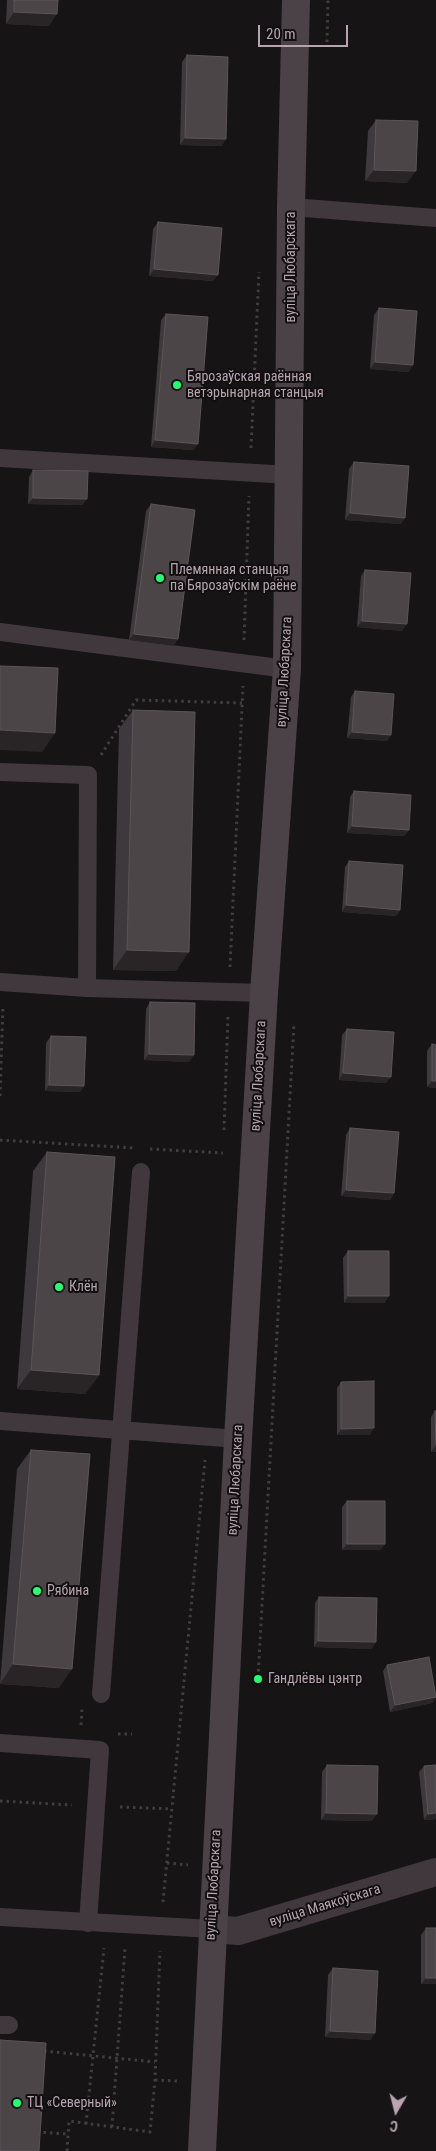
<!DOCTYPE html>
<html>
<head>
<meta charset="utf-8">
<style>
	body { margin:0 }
	#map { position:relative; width:436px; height:2151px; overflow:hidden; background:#161414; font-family:"Roboto Condensed",sans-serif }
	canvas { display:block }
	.north { position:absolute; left:371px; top:2086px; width:50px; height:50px; -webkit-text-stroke:4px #110f0f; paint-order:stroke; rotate:188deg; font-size:14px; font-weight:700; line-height:20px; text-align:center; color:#b7a4b0 }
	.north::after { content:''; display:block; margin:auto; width:18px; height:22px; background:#b7a4b0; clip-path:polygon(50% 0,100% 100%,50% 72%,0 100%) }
	.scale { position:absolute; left:258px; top:25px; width:90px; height:22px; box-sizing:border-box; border:2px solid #b7a4b0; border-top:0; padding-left:6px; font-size:15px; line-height:18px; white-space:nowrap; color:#b7a4b0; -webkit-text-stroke:4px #110f0f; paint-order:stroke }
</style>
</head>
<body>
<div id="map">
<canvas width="436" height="2151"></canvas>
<div class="north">С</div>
<div class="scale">20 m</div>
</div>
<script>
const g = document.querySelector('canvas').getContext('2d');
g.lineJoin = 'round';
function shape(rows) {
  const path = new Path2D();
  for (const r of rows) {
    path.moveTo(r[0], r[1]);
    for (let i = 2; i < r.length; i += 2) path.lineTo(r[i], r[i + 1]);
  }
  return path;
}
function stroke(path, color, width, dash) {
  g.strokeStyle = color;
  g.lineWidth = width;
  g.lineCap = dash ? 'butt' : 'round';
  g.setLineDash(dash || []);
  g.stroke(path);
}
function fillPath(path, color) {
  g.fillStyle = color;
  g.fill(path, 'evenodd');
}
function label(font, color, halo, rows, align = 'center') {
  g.font = font + ' "Roboto Condensed",sans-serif';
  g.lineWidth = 4;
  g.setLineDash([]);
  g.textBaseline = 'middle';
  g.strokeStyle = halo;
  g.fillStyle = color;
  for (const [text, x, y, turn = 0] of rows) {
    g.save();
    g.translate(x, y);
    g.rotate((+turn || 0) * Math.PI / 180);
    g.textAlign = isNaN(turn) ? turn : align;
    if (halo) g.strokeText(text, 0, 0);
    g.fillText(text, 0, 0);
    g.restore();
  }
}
const path = shape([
	[327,42,328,0],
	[251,448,259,272],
	[244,640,249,496],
	[101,755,136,700,242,703],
	[230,967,243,686],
	[0,1096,3,1005],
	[224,1130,228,1016],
	[0,1140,134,1148],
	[150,1149,223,1153],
	[258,1678,294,1023],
	[81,1725,82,1709],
	[118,1734,132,1734],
	[0,1801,72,1805],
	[120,1807,172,1809],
	[167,1863,188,1865],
	[163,1902,205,1460],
	[44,2051,155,2062],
	[155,2080,177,2081],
	[86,2124,104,1948],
	[112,2127,125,1948],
	[37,2132,68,2134],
	[67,2151,69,2121,150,2132,155,2080,160,1951]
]);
const lane = shape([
	[291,207,436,218],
	[0,458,290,475],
	[0,632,287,669],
	[0,772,88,775,87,988,264,993],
	[0,982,87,988],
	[0,1421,238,1439],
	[101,1694,141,1172],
	[0,1743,100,1750,88,1923],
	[0,1917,212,1929],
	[0,2025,9,2025]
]);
const street = shape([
	[212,1929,238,1931,436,1872]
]);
const secondary = shape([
	[202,2151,238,1439,264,993,287,669,291,207,296,0]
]);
const wall = shape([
	[7,0,58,0,49,26,6,24],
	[187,55,222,146,180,145,182,62],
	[376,120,407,183,365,181,368,131],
	[158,222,213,281,149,276,153,229],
	[379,308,409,372,370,369,374,315],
	[166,314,198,444,193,450,151,447,161,320],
	[354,462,401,524,345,520,349,469],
	[33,470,83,505,28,504,29,477],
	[151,504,174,646,129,640,146,511],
	[365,570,402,631,357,627,361,576],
	[355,691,387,741,347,738,351,697],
	[133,710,176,971,113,970,119,729],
	[354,791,409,830,404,836,347,833,350,797],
	[349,861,400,910,396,916,342,912,345,867],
	[150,1002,189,1062,144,1060,146,1009],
	[347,1029,386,1083,339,1080,342,1035],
	[51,1036,84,1086,80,1092,45,1091,46,1043],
	[432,1044,436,1045,436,1088,427,1087,427,1051],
	[350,1128,394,1193,390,1200,341,1196,346,1135],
	[47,1152,99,1375,85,1394,17,1389,33,1171],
	[348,1251,385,1303,344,1303,343,1258],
	[341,1382,370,1435,337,1435,337,1388],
	[435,1411,436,1452,431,1452,431,1417],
	[31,1450,59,1688,0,1684,17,1469],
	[347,1501,385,1544,380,1550,342,1550,342,1507],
	[319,1597,372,1649,314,1647,315,1603],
	[387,1665,436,1697,432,1703,390,1712,383,1671],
	[327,1765,372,1821,321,1820,322,1772],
	[436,1765,436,1819,424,1820,419,1772,424,1766],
	[426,1928,436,1984,421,1984,421,1935],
	[333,1968,371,2040,325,2037,328,1975]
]);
const shadedWall = shape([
	[14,12,57,14,49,26,6,24],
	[185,138,226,139,222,146,180,145],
	[374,170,416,171,407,183,365,181],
	[154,269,218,275,213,281,149,276],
	[375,362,413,365,409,372,370,369],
	[155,440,198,444,193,450,151,447],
	[33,498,87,499,83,505,28,504],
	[350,513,405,518,401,524,345,520],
	[362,621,407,624,402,631,357,627],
	[134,634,178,639,174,646,129,640],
	[0,730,55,733,42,752,0,750],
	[352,732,391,735,387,741,347,738],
	[352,826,409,830,404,836,347,833],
	[346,905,400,910,396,916,342,912],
	[127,950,189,952,176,971,113,970],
	[149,1054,194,1055,189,1062,144,1060],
	[343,1073,391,1077,386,1083,339,1080],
	[432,1081,436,1081,436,1088,427,1087],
	[49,1085,84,1086,80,1092,45,1091],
	[346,1190,394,1193,390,1200,341,1196],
	[348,1296,389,1296,385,1303,344,1303],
	[31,1370,99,1375,85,1394,17,1389],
	[374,1428,370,1435,337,1435,341,1429],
	[436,1445,436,1452,431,1452],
	[347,1544,385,1544,380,1550,342,1550],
	[318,1641,376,1642,372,1649,314,1647],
	[13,1664,72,1669,59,1688,0,1684],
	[436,1697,432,1703,390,1712,395,1705],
	[326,1813,377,1814,372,1821,321,1820],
	[436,1813,436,1819,424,1820,428,1814],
	[426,1978,436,1978,436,1984,421,1984],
	[330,2031,375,2033,371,2040,325,2037]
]);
const building = shape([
	[14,0,58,0,57,14,14,12,14,0],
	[187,55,228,57,226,139,185,138,187,55],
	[376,120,418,121,416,171,374,170,376,120],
	[158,222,222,228,218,275,154,269,158,222],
	[379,308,417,311,413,365,375,362,379,308],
	[166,314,208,317,198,444,155,440,166,314],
	[354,462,409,466,405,518,350,513,354,462],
	[33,470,88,471,87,499,33,498,33,470],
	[151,504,195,510,178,639,134,634,151,504],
	[365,570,411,573,407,624,362,621,365,570],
	[0,666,58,668,55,733,0,730,0,666],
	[355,691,394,694,391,735,352,732,355,691],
	[133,710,195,712,189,952,127,950,133,710],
	[354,791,411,795,409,830,352,826,354,791],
	[349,861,403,865,400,910,346,905,349,861],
	[150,1002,195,1003,194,1055,149,1054,150,1002],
	[347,1029,394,1032,391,1077,343,1073,347,1029],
	[51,1036,86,1037,84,1086,49,1085,51,1036],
	[432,1044,436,1045,436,1081,432,1081,432,1044],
	[350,1128,399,1132,394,1193,346,1190,350,1128],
	[47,1152,115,1157,99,1375,31,1370,47,1152],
	[348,1251,389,1251,389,1296,348,1296,348,1251],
	[374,1381,374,1428,341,1429,341,1382,374,1381],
	[435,1411,436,1411,436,1445,435,1411],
	[31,1450,90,1454,72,1669,13,1664,31,1450],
	[347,1501,385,1501,385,1544,347,1544,347,1501],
	[319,1597,377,1598,376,1642,318,1641,319,1597],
	[429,1657,436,1697,395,1705,387,1665,429,1657],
	[327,1765,378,1766,377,1814,326,1813,327,1765],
	[436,1765,436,1813,428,1814,424,1766,436,1765],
	[426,1928,436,1928,436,1978,426,1978,426,1928],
	[333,1968,378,1971,375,2033,330,2031,333,1968],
	[0,2040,46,2043,39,2151,0,2151,0,2040]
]);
const markers = [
	[177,385,5,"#22ff70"],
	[160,578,5,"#22ff70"],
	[59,1287,5,"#22ff70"],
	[37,1591,5,"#22ff70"],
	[258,1679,5,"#22ff70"],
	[17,2103,5,"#22ff70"]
];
const streetNames = [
	["вуліца Любарскага",291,267,-90],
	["вуліца Любарскага",285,672,-87],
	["вуліца Любарскага",259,1076,-87],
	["вуліца Любарскага",236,1480,-87],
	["вуліца Любарскага",214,1885,-87],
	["вуліца Маякоўскага",325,1906,-17]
];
const poiNames = [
	["Бярозаўская раённая",187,377],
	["ветэрынарная станцыя",187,393],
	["Племянная станцыя",170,570],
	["па Бярозаўскім раёне",170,586],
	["Клён",69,1287],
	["Рябина",47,1591],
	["Гандлёвы цэнтр",268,1679],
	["ТЦ «Северный»",27,2103]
];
stroke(path, '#443c41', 3, [2.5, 4]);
stroke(lane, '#40383d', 18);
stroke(street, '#40383d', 28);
stroke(secondary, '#4b4247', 28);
fillPath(wall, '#3e393c');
fillPath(shadedWall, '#292527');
fillPath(building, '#4b4548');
stroke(building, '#5c5458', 1);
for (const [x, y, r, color] of markers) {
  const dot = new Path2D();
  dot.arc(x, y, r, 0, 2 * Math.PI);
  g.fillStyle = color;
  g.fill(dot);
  stroke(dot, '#110f0f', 2);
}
label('14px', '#b7a4b0', '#110f0f', streetNames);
label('14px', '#b7a4b0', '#110f0f', poiNames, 'left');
</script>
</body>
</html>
